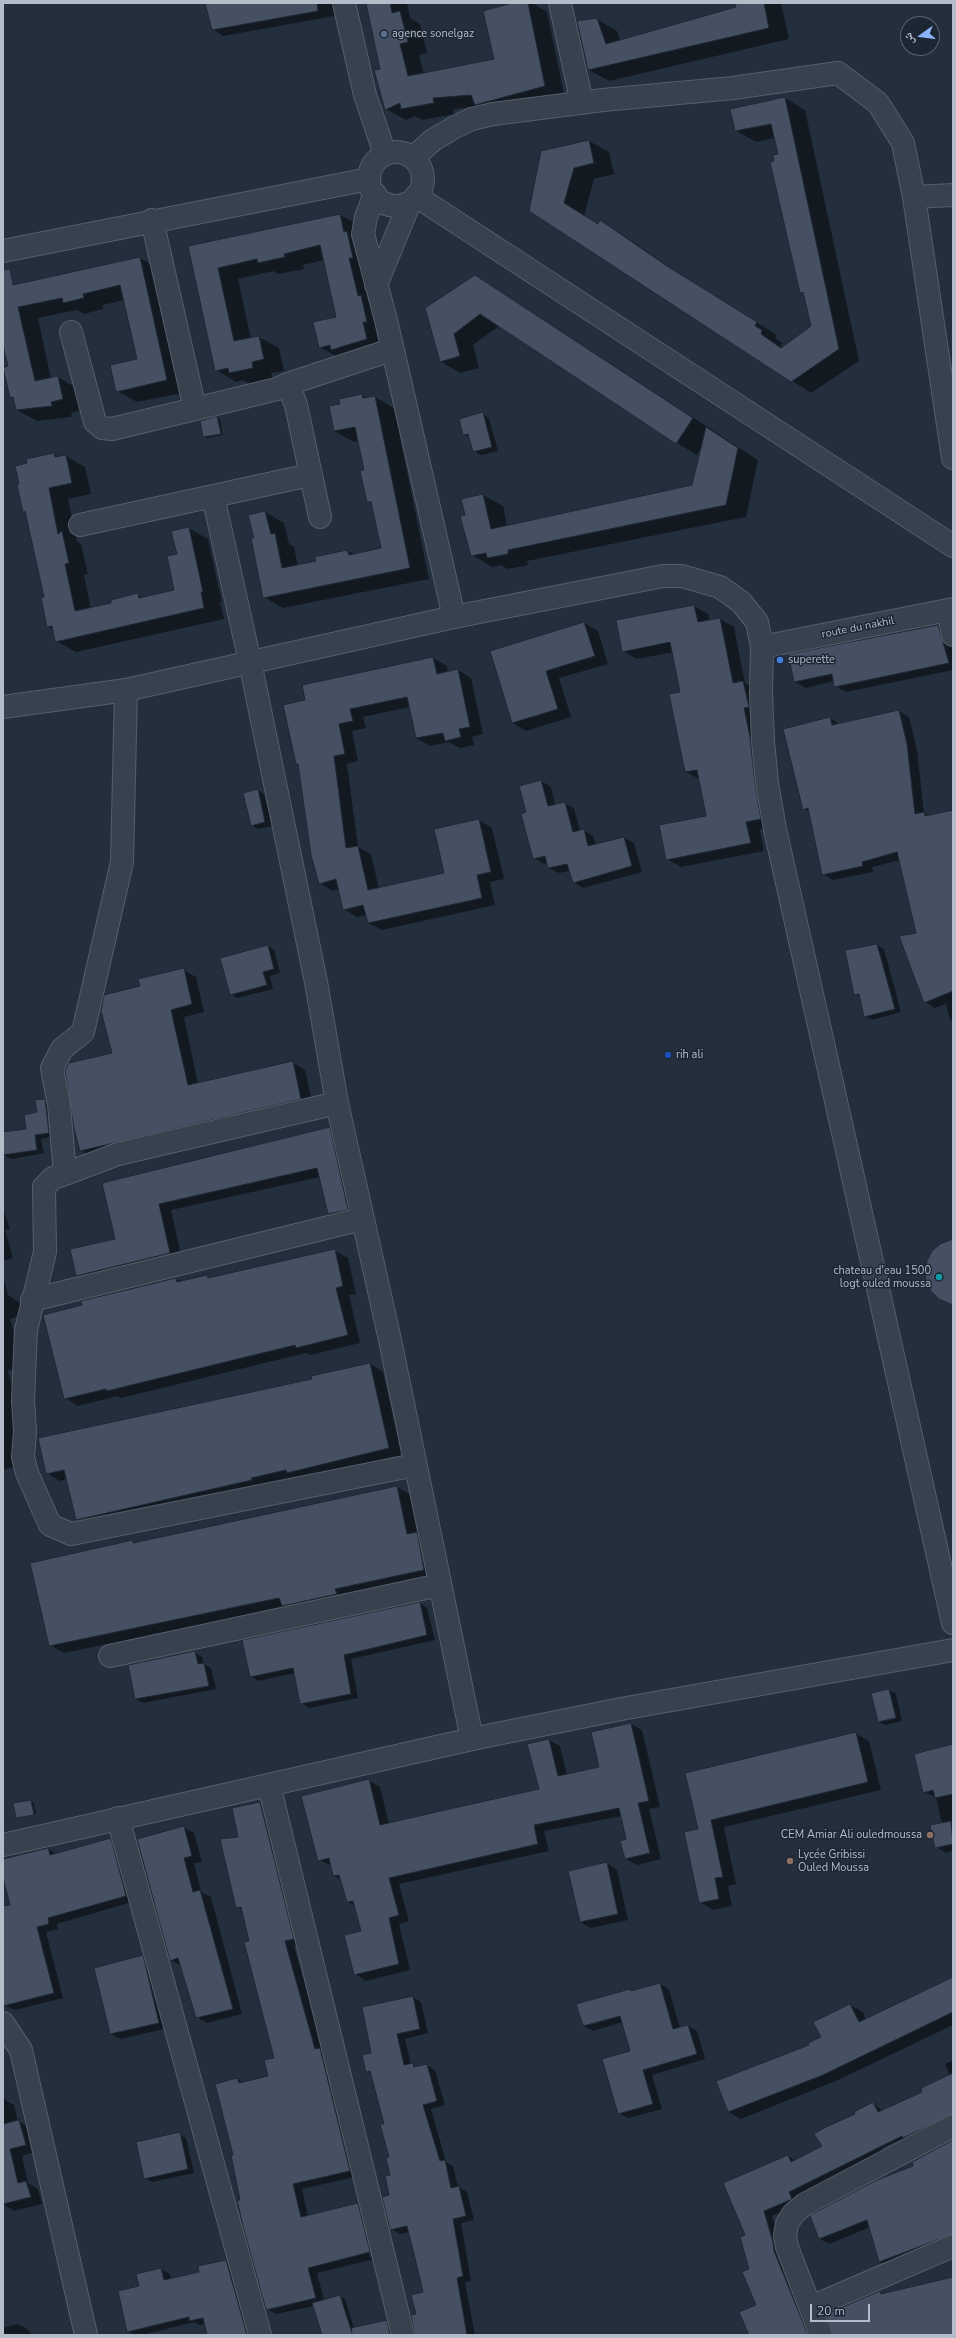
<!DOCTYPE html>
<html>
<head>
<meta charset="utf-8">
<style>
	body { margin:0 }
	#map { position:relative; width:956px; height:2338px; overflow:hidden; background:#242f3e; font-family:"Nunito Sans","Noto Naskh Arabic",sans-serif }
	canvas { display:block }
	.frame { position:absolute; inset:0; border:4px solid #b4bcc9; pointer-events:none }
	.north { position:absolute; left:900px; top:16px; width:40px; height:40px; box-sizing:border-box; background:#1d2633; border:1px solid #59626f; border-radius:50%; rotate:256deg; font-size:11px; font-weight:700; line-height:16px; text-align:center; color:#b4bcc9 }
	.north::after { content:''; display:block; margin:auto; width:14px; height:18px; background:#8ab4f8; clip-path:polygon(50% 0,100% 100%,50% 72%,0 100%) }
	.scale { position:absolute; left:810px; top:2304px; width:60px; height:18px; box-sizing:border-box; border:2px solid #b4bcc9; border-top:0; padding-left:5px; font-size:12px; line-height:14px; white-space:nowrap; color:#b4bcc9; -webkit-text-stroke:3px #1d2633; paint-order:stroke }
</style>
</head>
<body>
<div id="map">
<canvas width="956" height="2338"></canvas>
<div class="frame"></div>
<div class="north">ش</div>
<div class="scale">20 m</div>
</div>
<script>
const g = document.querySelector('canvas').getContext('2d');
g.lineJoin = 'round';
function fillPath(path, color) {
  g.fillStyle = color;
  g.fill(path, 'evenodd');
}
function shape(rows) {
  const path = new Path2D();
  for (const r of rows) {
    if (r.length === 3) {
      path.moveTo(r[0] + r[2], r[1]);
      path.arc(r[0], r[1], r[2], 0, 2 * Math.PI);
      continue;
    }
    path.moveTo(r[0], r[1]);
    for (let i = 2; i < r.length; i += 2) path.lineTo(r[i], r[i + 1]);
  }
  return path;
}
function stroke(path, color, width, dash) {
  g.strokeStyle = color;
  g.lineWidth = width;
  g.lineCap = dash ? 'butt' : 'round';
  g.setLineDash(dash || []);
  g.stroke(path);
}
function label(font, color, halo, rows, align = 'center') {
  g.font = font + ' "Nunito Sans",sans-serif';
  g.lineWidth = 3;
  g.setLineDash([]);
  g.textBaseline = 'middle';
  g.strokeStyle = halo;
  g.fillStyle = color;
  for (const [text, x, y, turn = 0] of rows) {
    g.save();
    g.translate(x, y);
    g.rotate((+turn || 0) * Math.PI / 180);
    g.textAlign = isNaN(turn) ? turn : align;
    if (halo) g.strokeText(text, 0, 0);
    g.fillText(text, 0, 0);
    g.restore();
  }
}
const shadow = shape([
	[206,3,337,3,340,15,223,36,213,29],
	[367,3,407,3,410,18,420,24,427,53,419,55,424,74,495,60,516,3,532,3,547,12,565,98,453,109,454,114,422,120,415,116,406,120,386,109,381,70],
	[736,3,781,3,789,39,609,81,589,70,596,19,617,31,620,41,737,8],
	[785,98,805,110,859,361,811,393,530,210,542,152,589,141,609,152,614,174,594,179,584,216,598,225,600,221,620,233,687,279,777,335,775,338,782,343,781,346,783,348,813,327,805,295,801,292,775,138,756,142,736,131],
	[340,215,360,226,386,350,340,359,320,347,337,318,324,260,303,265,304,269,278,274,273,271,238,279,251,339,259,337,279,348,284,371,271,373,273,379,250,384,243,380,236,382,216,370,190,247],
	[140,258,160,270,187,392,137,402,117,391,138,360,124,300,103,305,103,309,84,314,77,310,38,318,51,379,58,377,78,389,83,410,71,413,72,417,37,421,17,410,14,399,10,397,9,367,3,340,3,288],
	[495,288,758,460,746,517,527,561,528,565,508,569,501,565,492,567,472,555,463,499,483,495,503,506,507,526,693,486,702,446,697,455,677,443,499,326,473,345,479,368,460,373,440,361,426,309],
	[362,395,367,398,375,397,394,408,429,579,283,608,264,597,255,538,265,512,284,523,289,544,294,547,298,566,317,562,347,551,354,554,382,549,373,505,368,502,366,471,359,441,354,442,334,431,341,405],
	[482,414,489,418,498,451,481,455,474,451,471,438,464,434],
	[217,418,220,419,223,435,207,438,204,436],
	[54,454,60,457,66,456,85,467,91,494,68,499,77,541,81,544,88,574,84,575,91,609,138,595,144,598,175,591,179,554,188,528,208,539,222,603,220,603,224,619,76,652,56,641,54,630,48,626,46,598,27,513,24,512,21,484,28,464],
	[694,606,708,614,710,621,720,619,734,627,745,683,757,690,774,827,760,829,764,851,681,867,667,859,707,816,699,779,686,772,670,695,681,693,673,652,637,659,623,651,617,621],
	[584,623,598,631,608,664,559,678,571,717,526,731,512,723,491,651],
	[938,626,949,632,953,648,953,670,846,692,835,686,834,681,806,688,795,682],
	[433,658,447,666,448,672,458,670,471,678,483,734,472,737,474,745,460,748,449,742,430,746,416,738,410,707,363,717,366,728,352,731,358,761,347,764,358,847,371,854,379,889,445,874,479,820,492,828,504,879,490,882,495,905,382,930,368,923,367,915,357,917,344,909,339,889,333,891,320,883,299,765,297,763,306,701],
	[899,711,909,717,917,750,924,813,930,816,953,811,953,1021,950,1019,946,1004,935,1008,925,1002,917,934,900,860,872,867,873,872,833,880,823,874,810,812,804,809,830,718,840,724],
	[541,781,551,787,555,805,564,803,574,808,580,831,583,830,593,836,596,845,624,838,634,843,642,872,583,888,573,882,570,871,559,873,549,868,548,863,544,864,534,858,527,813],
	[258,790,264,794,272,826,258,829,251,825],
	[877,945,884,949,901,1012,872,1020,865,1016,861,998,855,994],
	[268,946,274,950,280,973,270,976,273,989,237,998,231,994],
	[183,970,196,977,204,1012,184,1017,198,1084,292,1062,305,1070,313,1106,93,1157,80,1150,113,1054,141,986],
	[45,1100,52,1104,55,1136,41,1139,44,1153,11,1159,4,1155,3,1133,27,1129],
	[330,1129,342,1136,360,1216,341,1221,329,1214,320,1177,171,1210,182,1260,89,1283,77,1276,117,1239,103,1183],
	[3,1209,10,1229,5,1230,13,1258,3,1261],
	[335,1251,348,1258,356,1294,349,1295,360,1343,310,1355,306,1353,121,1398,118,1396,78,1406,65,1398,176,1279,182,1282,207,1276,211,1278],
	[3,1276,8,1295,19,1302,23,1315,10,1319,24,1366,8,1371,26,1439,13,1443,19,1466,3,1470],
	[370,1364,383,1372,402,1455,90,1527,77,1520,67,1479,60,1481,47,1473],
	[397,1487,411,1495,438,1577,296,1614,285,1607,64,1653,50,1645,133,1541,137,1543],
	[419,1603,427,1608,435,1640,351,1659,358,1698,309,1708,301,1703,295,1673,258,1681,251,1676],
	[195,1653,202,1657,204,1664,211,1668,216,1689,143,1703,136,1699],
	[889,1690,896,1694,902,1721,885,1725,878,1721],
	[631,1724,642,1730,660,1807,649,1809,661,1859,637,1865,626,1859,627,1840,622,1816,544,1831,549,1851,399,1884,409,1921,399,1924,410,1970,366,1981,355,1974,363,1932,355,1906,348,1902,342,1880,334,1876,332,1866,319,1860,368,1780,380,1787,389,1824,540,1790,549,1740,560,1746,567,1775,600,1768],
	[855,1733,869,1741,881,1790,724,1827,736,1884,728,1886,732,1906,713,1910,700,1902,699,1830,686,1774],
	[953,1745,953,1851,946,1853,936,1847,942,1824,936,1797,924,1792],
	[31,1801,34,1803,36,1814,17,1817],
	[260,1803,269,1808,303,1944,294,1946,359,2176,302,2189,308,2216,358,2204,367,2209,379,2258,317,2273,324,2300,340,2296,345,2299,354,2328,386,2321,395,2326,398,2335,323,2335,314,2306,276,2314,267,2309,242,2200,234,2155,237,2079,244,2083,270,2076,275,2058,243,1911,237,1907,240,1838],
	[359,2210,361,2210,372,2257,370,2258],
	[183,1827,194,1833,202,1862,194,1863,201,1892,211,1897,242,2014,207,2023,197,2017,182,1966,171,1960],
	[110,1839,120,1845,135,1901,57,1924,58,1929,46,1932,63,1998,15,2010,3,2005,3,1907,11,1905,3,1874,3,1860,48,1849,57,1854],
	[607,1863,617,1870,628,1920,591,1928,580,1922],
	[142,1956,152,1961,168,2028,121,2039,111,2034,96,1969],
	[953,1978,953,2025,836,2081,741,2119,729,2112,717,2081,810,2046,822,2037,850,2005,863,2012,866,2020],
	[660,1984,669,1990,680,2028,688,2026,697,2031,705,2059,652,2075,662,2109,628,2118,619,2113,631,2052,623,2022,593,2031,584,2026,630,1990,634,1992],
	[624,2013,625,2015,590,2025,590,2023],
	[413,1997,421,2002,428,2033,405,2039,411,2065,418,2067,427,2065,435,2070,445,2105,431,2109,446,2162,453,2166,458,2187,467,2192,474,2220,461,2223,471,2281,465,2282,475,2335,415,2335,417,2315,425,2293,410,2232,400,2234,391,2229,390,2158,385,2124,372,2074,367,2072,372,2054],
	[953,2060,953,2116,882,2148,884,2154,799,2205,772,2216,815,2335,750,2335,757,2306,746,2236,788,2156,796,2161,824,2147,856,2115,873,2103,883,2111,924,2092,950,2076,945,2064],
	[3,2092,5,2100,14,2105,18,2121,31,2128,37,2151,22,2156,28,2183,38,2189,42,2204,14,2211,3,2204],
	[179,2134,186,2138,194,2173,152,2182,145,2178],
	[953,2141,953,2241,889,2267,880,2262,870,2227,829,2244,820,2239,914,2166],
	[226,2261,235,2266,254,2335,210,2335,205,2324,199,2325,194,2322,142,2335,135,2335,128,2331,140,2287,161,2269,170,2274,171,2280,200,2272],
	[18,2324,30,2331,31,2335,3,2335,3,2328]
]);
const building = shape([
	[205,3,317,3,318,11,212,30,205,3],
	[366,3,390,3,392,13,400,11,408,42,400,44,408,76,494,59,483,11,512,3,528,3,545,86,475,105,471,95,433,98,434,103,401,109,400,103,385,110,374,70,380,69,366,3],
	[735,3,764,3,769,28,588,70,577,21,597,18,606,44,736,7,735,3],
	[785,97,839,349,791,382,529,211,541,151,589,140,594,163,574,168,564,203,598,224,600,220,667,266,757,322,755,326,762,330,761,334,781,348,811,326,803,292,800,293,770,162,774,161,773,155,778,154,771,124,735,131,730,109,785,97],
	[340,214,344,232,347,231,353,258,349,258,358,296,361,295,367,322,363,322,367,339,331,350,330,345,319,348,313,322,336,317,320,245,284,254,285,257,258,263,257,259,218,268,234,341,259,336,264,359,252,362,253,368,229,373,228,368,215,371,188,246,340,214],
	[140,257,167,380,116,392,110,365,137,359,120,285,83,294,84,298,63,303,62,298,18,307,35,381,58,376,63,399,51,402,52,406,16,410,13,397,10,398,3,368,8,366,3,345,3,270,10,269,13,285,140,257],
	[475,275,693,418,676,444,480,314,454,334,460,356,440,362,425,308,475,275],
	[362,394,363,398,375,396,410,568,263,598,251,538,254,538,248,515,265,511,271,534,275,533,282,568,316,561,314,557,347,550,349,555,381,548,371,502,367,502,360,471,364,470,355,427,334,431,329,406,340,404,339,399,362,394],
	[483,412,492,447,473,452,468,434,463,435,459,419,483,412],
	[217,416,221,434,203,437,200,421,217,416],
	[706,427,738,448,726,505,508,550,508,554,487,558,486,553,471,556,460,516,465,515,461,499,483,494,491,529,692,485,706,427],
	[54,453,55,457,66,455,72,483,49,488,58,534,62,531,69,563,65,564,75,611,111,603,111,600,138,593,139,598,174,590,167,556,177,554,171,531,189,527,203,592,201,592,204,608,55,642,52,626,47,627,41,598,44,597,25,511,23,512,17,485,19,484,15,466,27,463,26,459,54,453],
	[694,605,698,622,720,618,733,683,743,681,749,707,744,708,750,737,755,784,761,819,746,822,751,843,666,860,659,825,706,816,697,770,685,772,676,728,669,694,680,692,670,642,622,652,616,620,694,605],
	[584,622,595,656,546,671,558,709,512,723,490,651,584,622],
	[938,625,949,663,834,687,832,674,794,682,788,654,938,625],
	[433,657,437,674,458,669,470,727,459,729,461,737,445,741,443,733,416,738,407,697,350,709,353,721,339,724,345,754,334,756,346,848,358,846,368,890,444,873,434,829,479,819,491,872,477,875,482,898,368,923,363,905,343,910,336,879,319,884,311,855,298,764,296,764,283,705,305,700,302,685,433,657],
	[899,710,907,744,915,814,924,812,925,816,953,810,953,991,924,1003,899,936,916,933,897,852,862,862,863,866,822,875,808,808,803,810,783,729,830,717,832,725,899,710],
	[541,780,548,806,565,802,573,832,584,829,588,846,624,837,632,866,573,883,567,864,548,868,545,856,533,859,521,814,526,812,519,786,541,780],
	[258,789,265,822,251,826,243,793,258,789],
	[877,944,895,1009,864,1017,859,994,854,995,845,950,877,944],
	[268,945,274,969,263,972,267,985,230,995,220,958,268,945],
	[184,968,192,1004,171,1010,188,1085,293,1061,301,1099,80,1151,74,1129,65,1070,69,1063,112,1053,101,1011,104,995,140,986,138,979,184,968],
	[45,1099,49,1133,35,1135,37,1150,3,1155,3,1132,26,1129,24,1115,37,1112,35,1100,45,1099],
	[330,1127,348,1210,328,1214,317,1168,159,1204,170,1253,76,1276,70,1249,115,1239,102,1183,330,1127],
	[953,1239,953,1305,939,1299,931,1291,926,1282,925,1271,927,1261,932,1251,940,1244,953,1239],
	[335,1249,343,1286,336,1288,348,1335,296,1348,295,1345,107,1391,106,1389,64,1399,43,1315,82,1305,81,1301,176,1278,177,1282,207,1275,208,1278,335,1249],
	[370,1363,389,1448,287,1473,286,1470,251,1478,252,1480,76,1520,64,1470,46,1474,38,1438,312,1379,311,1376,370,1363],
	[397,1486,407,1534,417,1532,424,1570,335,1589,337,1594,282,1606,279,1598,49,1646,30,1563,133,1540,133,1543,397,1486],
	[420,1602,427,1635,344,1655,351,1694,300,1704,293,1668,250,1677,242,1640,420,1602],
	[195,1651,198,1664,204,1663,209,1686,135,1699,128,1665,195,1651],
	[889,1689,896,1718,878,1722,871,1693,889,1689],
	[631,1723,649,1801,638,1803,650,1853,625,1859,620,1841,626,1839,619,1808,534,1825,538,1844,389,1878,399,1915,389,1918,399,1964,354,1975,344,1935,361,1931,353,1901,347,1902,339,1875,333,1876,329,1858,318,1861,301,1796,369,1779,380,1825,445,1810,539,1789,527,1744,549,1739,558,1776,599,1767,591,1732,631,1723],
	[856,1732,868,1782,711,1820,723,1877,715,1878,719,1899,699,1903,684,1832,698,1829,685,1773,856,1732],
	[953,1744,953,1794,935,1798,933,1790,923,1793,914,1754,953,1744],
	[31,1800,34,1815,16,1818,13,1803,31,1800],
	[260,1802,294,1939,285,1941,315,2049,320,2048,350,2171,293,2184,301,2217,358,2203,370,2252,308,2268,316,2298,266,2310,244,2230,237,2200,240,2200,231,2155,233,2155,215,2084,237,2078,239,2083,268,2076,264,2060,274,2058,244,1942,249,1941,241,1907,236,1908,220,1839,238,1837,232,1808,260,1802],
	[951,1821,953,1844,935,1848,930,1825,951,1821],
	[184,1826,192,1856,184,1858,193,1892,200,1890,233,2009,196,2018,178,1958,170,1961,137,1839,184,1826],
	[111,1838,126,1896,48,1918,49,1924,37,1927,54,1993,3,2006,3,1906,10,1905,3,1878,3,1859,48,1848,50,1855,111,1838],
	[607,1862,618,1914,580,1922,568,1871,607,1862],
	[143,1955,159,2023,110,2034,94,1968,143,1955],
	[953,1977,953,2012,823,2075,728,2112,716,2081,809,2045,808,2043,821,2037,813,2022,850,2004,859,2022,953,1977],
	[660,1983,673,2029,688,2025,697,2054,643,2070,653,2104,618,2114,602,2059,630,2051,620,2016,583,2026,576,2004,630,1989,631,1991,660,1983],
	[413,1996,420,2029,397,2034,404,2065,413,2063,414,2067,427,2064,437,2101,423,2105,440,2161,445,2160,451,2188,459,2186,466,2216,453,2219,463,2276,457,2278,467,2335,415,2335,411,2315,416,2314,411,2295,423,2292,415,2258,407,2226,390,2230,382,2197,389,2195,385,2176,390,2175,386,2158,389,2157,380,2124,384,2124,370,2071,366,2072,362,2055,371,2053,362,2007,413,1996],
	[953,2073,953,2114,903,2138,902,2136,789,2192,792,2199,790,2200,764,2211,773,2242,774,2251,808,2335,749,2335,739,2312,756,2305,742,2272,749,2269,740,2237,745,2235,723,2183,788,2155,791,2162,822,2146,814,2134,824,2128,855,2114,854,2112,873,2102,878,2112,922,2092,921,2088,953,2073],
	[19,2120,26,2145,10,2149,18,2183,26,2181,31,2197,3,2204,3,2124,19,2120],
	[180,2132,188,2169,144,2179,136,2142,180,2132],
	[953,2140,953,2234,879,2262,867,2220,819,2239,810,2216,812,2214,877,2180,913,2166,912,2162,953,2140],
	[226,2260,247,2335,207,2335,203,2318,189,2321,189,2317,127,2332,118,2291,139,2286,136,2274,161,2268,164,2280,199,2272,198,2266,226,2260],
	[953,2277,953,2335,833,2335,826,2314,880,2291,881,2294,953,2277],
	[340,2295,352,2333,351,2328,387,2320,390,2335,322,2335,312,2303,340,2295]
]);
const minor = shape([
	[344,3,365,95,385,154],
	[560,3,582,103],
	[396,179,27],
	[413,158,433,140,455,127,472,119,493,114,603,100,733,88,838,73,878,103,903,143,914,197,953,458],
	[375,194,366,217,363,234,386,320,454,617],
	[416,196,953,546],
	[914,197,953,195],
	[152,220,195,409],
	[3,251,369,179],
	[376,285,410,202],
	[71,332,95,422,102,428,112,429,195,409,277,389,288,384,296,405,320,517],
	[288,384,391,350],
	[213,496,250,662,316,982,337,1103,390,1340,472,1739],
	[80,525,310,475],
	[948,610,953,635],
	[762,647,953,609],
	[126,690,122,862,83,1032,62,1049,52,1068,59,1105,65,1174,53,1178,44,1187,45,1252,26,1330,23,1400,25,1432,23,1457,27,1473,50,1525,71,1534,415,1465],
	[65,1174,118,1154,337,1103],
	[32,1300,362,1219],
	[110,1656,440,1585],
	[269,1785,403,2335],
	[118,1818,260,2335],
	[3,2023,21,2050,86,2335],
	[811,2307,953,2246],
	[821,2335,787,2247,785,2235,787,2224,793,2214,805,2204,953,2126]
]);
const tertiary = shape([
	[3,707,126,690,454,617,663,576,682,576,720,587,741,602,757,622,762,647,761,694,763,741,767,783,775,829,953,1623],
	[3,1845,472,1739,621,1709,953,1650]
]);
const markers = [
	[384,34,4,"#5c6f8a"],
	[780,660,4,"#3f7fe0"],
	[668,1055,4,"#1a4fb4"],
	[939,1277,4,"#0f9aa8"],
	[930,1835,4,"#8d6e63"],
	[790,1861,4,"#8d6e63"]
];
const poiNames = [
	["agence sonelgaz",392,34],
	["superette",788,660],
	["rih ali",676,1055],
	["chateau d'eau 1500",931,1271,"right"],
	["logt ouled moussa",931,1284,"right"],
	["CEM Amiar Ali ouledmoussa",922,1835,"right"],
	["Lycée Gribissi",798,1855],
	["Ouled Moussa",798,1868]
];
const streetNames = [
	["route du nakhil",858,628,-11]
];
fillPath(shadow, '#0007');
fillPath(building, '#455162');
stroke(building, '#1f2835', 1);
stroke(minor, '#565f6c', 24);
stroke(tertiary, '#565f6c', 24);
stroke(minor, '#38414e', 22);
stroke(tertiary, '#38414e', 22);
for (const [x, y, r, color] of markers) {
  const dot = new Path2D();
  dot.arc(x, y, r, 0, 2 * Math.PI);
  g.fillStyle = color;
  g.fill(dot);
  stroke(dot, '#1d2633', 1.5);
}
label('11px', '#b4bcc9', '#1d2633', poiNames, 'left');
label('11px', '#b4bcc9', '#1d2633', streetNames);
</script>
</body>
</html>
